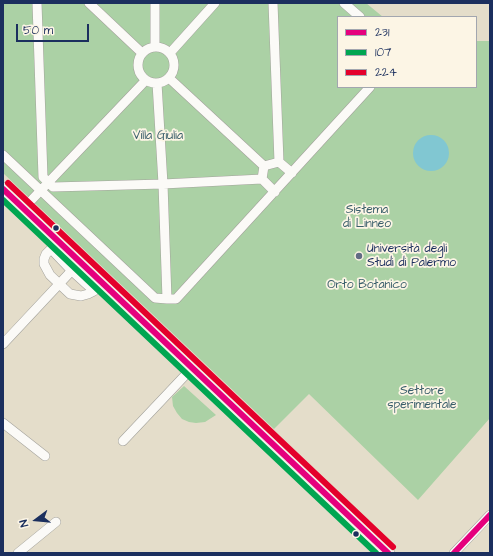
<!DOCTYPE html>
<html>
<head>
<meta charset="utf-8">
<style>
	body { margin:0 }
	#map { position:relative; width:493px; height:556px; overflow:hidden; background:#e4ddca; font-family:"Architects Daughter",sans-serif }
	canvas { display:block }
	.frame { position:absolute; inset:0; border:4px solid #1b2f5e; pointer-events:none }
	.legend { position:absolute; left:337px; top:16px; width:140px; height:72px; box-sizing:border-box; background:#fcf5e5; border:1px solid #a2a6af; margin:0; padding:5px 7px; list-style:none; font-size:12px; color:#1b2f5e }
	.legend li { display:flex; align-items:center; gap:8px; height:20px }
	.legend b { width:20px; border:1px solid #a2a6af }
	.north { position:absolute; left:16px; top:500px; width:40px; height:40px; -webkit-text-stroke:3px #fcf5e5; paint-order:stroke; rotate:254deg; font-size:11px; font-weight:700; line-height:16px; text-align:center; color:#1b2f5e }
	.north::after { content:''; display:block; margin:auto; width:14px; height:18px; background:#1b2f5e; clip-path:polygon(50% 0,100% 100%,50% 72%,0 100%) }
	.scale { position:absolute; left:16px; top:24px; width:73px; height:18px; box-sizing:border-box; border:2px solid #1b2f5e; border-top:0; padding-left:5px; font-size:12px; line-height:14px; white-space:nowrap; color:#1b2f5e; -webkit-text-stroke:3px #fcf5e5; paint-order:stroke }
</style>
</head>
<body>
<div id="map">
<canvas width="493" height="556"></canvas>
<div class="frame"></div>
<ul class="legend">
<li><b style="height:5px;background:#e5007d"></b>231</li>
<li><b style="height:5px;background:#00a651"></b>107</li>
<li><b style="height:5px;background:#e4002b"></b>224</li>
</ul>
<div class="north">N</div>
<div class="scale">50 m</div>
</div>
<script>
const g = document.querySelector('canvas').getContext('2d');
g.lineJoin = 'round';
function fillPath(path, color) {
  g.fillStyle = color;
  g.fill(path, 'evenodd');
}
function shape(rows) {
  const path = new Path2D();
  for (const r of rows) {
    if (r.length === 3) {
      path.moveTo(r[0] + r[2], r[1]);
      path.arc(r[0], r[1], r[2], 0, 2 * Math.PI);
      continue;
    }
    path.moveTo(r[0], r[1]);
    for (let i = 2; i < r.length; i += 2) path.lineTo(r[i], r[i + 1]);
  }
  return path;
}
function stroke(path, color, width, dash) {
  g.strokeStyle = color;
  g.lineWidth = width;
  g.lineCap = dash ? 'butt' : 'round';
  g.setLineDash(dash || []);
  g.stroke(path);
}
function label(font, color, halo, rows, align = 'center') {
  g.font = font + ' "Architects Daughter",sans-serif';
  g.lineWidth = 3.5;
  g.setLineDash([]);
  g.textBaseline = 'middle';
  g.strokeStyle = halo;
  g.fillStyle = color;
  for (const [text, x, y, turn = 0] of rows) {
    g.save();
    g.translate(x, y);
    g.rotate((+turn || 0) * Math.PI / 180);
    g.textAlign = isNaN(turn) ? turn : align;
    if (halo) g.strokeText(text, 0, 0);
    g.fillText(text, 0, 0);
    g.restore();
  }
}
const green = shape([
	[3,3,366,3,383,17,338,17,338,87,476,87,476,41,490,41,490,418,418,500,309,394,274,429,3,173],
	[184,386,216,415,205,422,196,423,189,422,182,419,177,413,173,406,172,397]
]);
const water = shape([
	[431,153,18]
]);
const street = shape([
	[37,3,43,177,53,187,163,184,262,179],
	[89,3,142,53],
	[155,3,155,46],
	[273,3,279,162],
	[344,3,360,17],
	[156,65,18],
	[170,53,215,3],
	[169,78,264,166],
	[3,155,155,298,167,299,163,184,157,83],
	[275,192,262,179,264,166,279,162,292,173],
	[23,209,146,80],
	[51,249,72,271,94,291,88,294,81,296,70,294,50,275,44,264,44,259,46,254,51,249],
	[167,299,176,299,370,87],
	[3,344,76,266],
	[3,423,45,456],
	[123,441,192,368],
	[18,553,56,522],
	[454,553,490,515]
]);
const secondary = shape([
	[3,189,388,553]
]);
const bus1 = shape([
	[3,189,388,553],
	[454,553,490,515]
]);
const bus2 = shape([
	[3,200,376,553]
]);
const bus3 = shape([
	[8,183,393,547]
]);
const markers = [
	[56,228,3.5,"#1b2f5e"],
	[359,256,4,"#616c84"],
	[356,534,3.5,"#1b2f5e"]
];
const parkNames = [
	["Villa Giulia",158,136],
	["Sistema",367,210],
	["di Linneo",367,224],
	["Orto Botanico",367,285],
	["Settore",422,391],
	["sperimentale",422,405]
];
const poiNames = [
	["Università degli",367,249],
	["Studi di Palermo",367,263]
];
fillPath(green, '#abd1a5');
fillPath(water, '#81c7d2');
stroke(street, '#a3a29c', 10);
stroke(secondary, '#a3a29c', 14);
stroke(street, '#fbfaf7', 9);
stroke(secondary, '#f5f1e9', 13);
stroke(bus1, '#e5007d', 6);
stroke(bus2, '#00a651', 6);
stroke(bus3, '#e4002b', 6);
for (const [x, y, r, color] of markers) {
  const dot = new Path2D();
  dot.arc(x, y, r, 0, 2 * Math.PI);
  g.fillStyle = color;
  g.fill(dot);
  stroke(dot, '#fcf5e5', 1.5);
}
label('12px', '#385d6a', '#fcf5e5', parkNames);
label('12px', '#1b2f5e', '#fcf5e5', poiNames, 'left');
</script>
</body>
</html>
